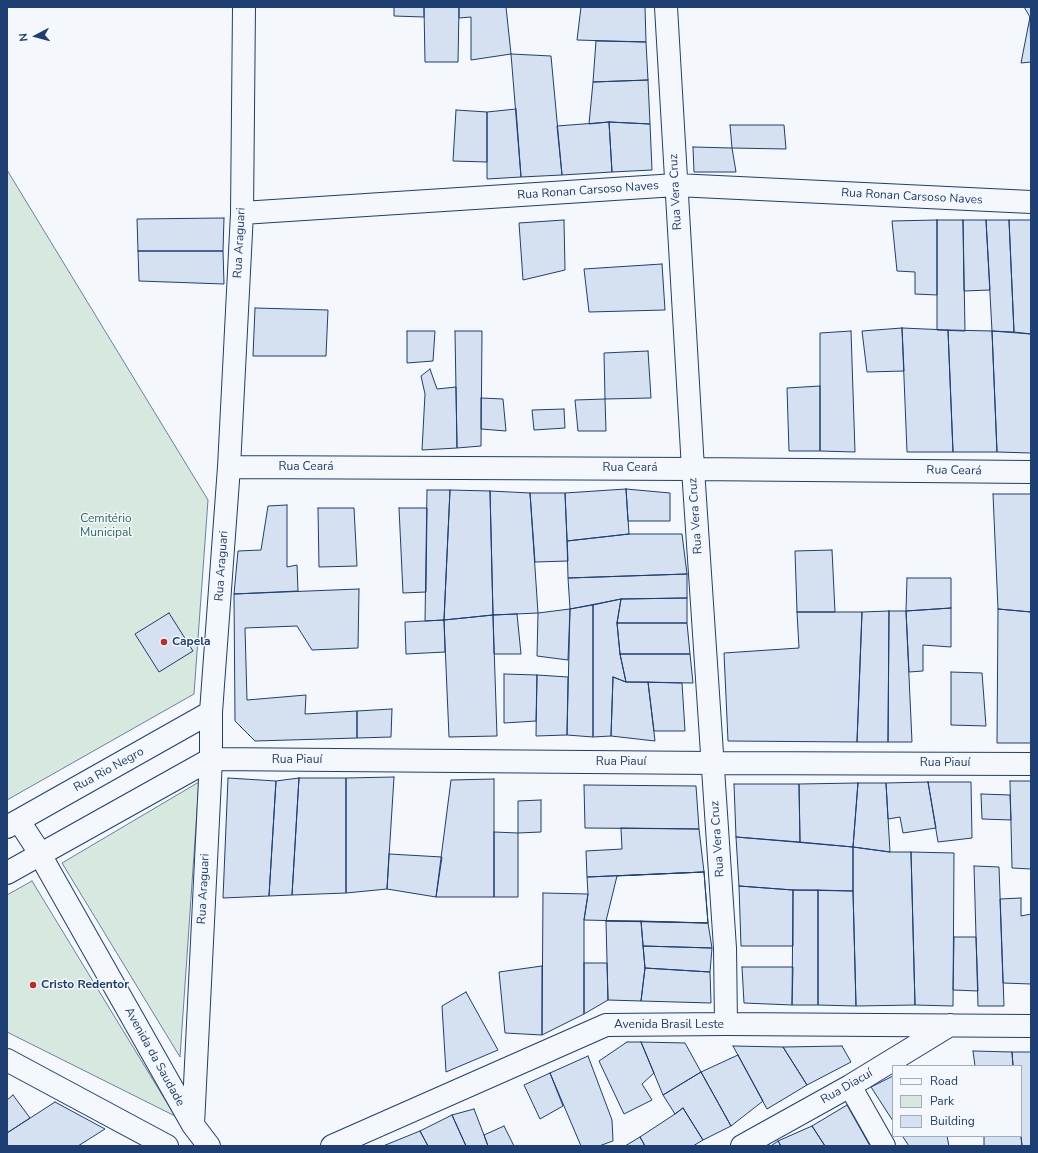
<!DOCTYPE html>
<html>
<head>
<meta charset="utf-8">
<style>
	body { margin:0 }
	#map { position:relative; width:1038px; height:1153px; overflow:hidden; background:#f4f7fb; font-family:"Nunito Sans",sans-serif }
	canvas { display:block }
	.frame { position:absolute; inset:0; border:8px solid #1d3f73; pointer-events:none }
	.legend { position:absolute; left:892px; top:1065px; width:130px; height:72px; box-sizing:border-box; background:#f4f7fb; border:1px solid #9eadc5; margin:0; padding:5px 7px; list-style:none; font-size:12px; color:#1d3f73 }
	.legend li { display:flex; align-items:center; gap:8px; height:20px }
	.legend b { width:20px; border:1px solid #9eadc5 }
	.north { position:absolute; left:16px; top:16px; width:40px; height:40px; -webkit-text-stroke:3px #f4f7fb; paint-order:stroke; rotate:264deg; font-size:11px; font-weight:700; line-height:16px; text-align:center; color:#1d3f73 }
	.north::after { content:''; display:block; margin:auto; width:14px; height:18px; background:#1d3f73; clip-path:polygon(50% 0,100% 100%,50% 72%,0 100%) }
</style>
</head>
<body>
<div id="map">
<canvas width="1038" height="1153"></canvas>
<div class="frame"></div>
<ul class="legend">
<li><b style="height:5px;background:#f4f7fb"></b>Road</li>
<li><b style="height:11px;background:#d7e8df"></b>Park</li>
<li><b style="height:11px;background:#d5e0f0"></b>Building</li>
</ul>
<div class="north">N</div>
</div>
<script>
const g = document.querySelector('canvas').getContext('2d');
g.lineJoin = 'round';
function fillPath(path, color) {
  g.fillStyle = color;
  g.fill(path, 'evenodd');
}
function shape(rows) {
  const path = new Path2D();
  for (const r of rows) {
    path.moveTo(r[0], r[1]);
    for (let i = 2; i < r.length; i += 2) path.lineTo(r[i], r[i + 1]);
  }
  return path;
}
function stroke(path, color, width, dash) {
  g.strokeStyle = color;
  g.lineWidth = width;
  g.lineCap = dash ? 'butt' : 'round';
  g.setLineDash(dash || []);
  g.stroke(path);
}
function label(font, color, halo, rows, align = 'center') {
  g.font = font + ' "Nunito Sans",sans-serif';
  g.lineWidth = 3;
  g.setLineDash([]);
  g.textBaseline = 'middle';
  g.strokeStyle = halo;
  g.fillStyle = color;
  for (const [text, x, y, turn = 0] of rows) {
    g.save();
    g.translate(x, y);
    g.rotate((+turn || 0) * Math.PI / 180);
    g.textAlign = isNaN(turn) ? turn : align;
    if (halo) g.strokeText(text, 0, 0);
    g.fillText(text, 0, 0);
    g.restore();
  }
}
const green = shape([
	[7,170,208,500,194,694,7,800,7,170],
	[199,782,180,1057,62,863,199,782],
	[32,881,175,1116,7,1032,7,895,32,881]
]);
const building = shape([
	[394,7,424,7,424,17,394,16,394,7],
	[424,7,459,7,458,62,425,62,424,7],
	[459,7,506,7,511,54,471,60,471,17,459,18,459,7],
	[581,7,645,7,646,42,577,40,581,7],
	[1024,7,1031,7,1031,17,1030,17,1024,7],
	[1030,17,1031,62,1021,63,1030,17],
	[596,41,646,42,648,80,593,82,596,41],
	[511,54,551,56,562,175,521,177,511,54],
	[648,80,650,124,609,122,589,124,593,82,648,80],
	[516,109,521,177,487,179,487,112,516,109],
	[456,110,487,112,487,162,453,161,456,110],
	[609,122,612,172,562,175,557,126,609,122],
	[609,122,650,124,652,170,612,172,609,122],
	[730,125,784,125,786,149,732,148,730,125],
	[693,147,732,148,736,172,694,172,693,147],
	[224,218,223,251,138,251,137,219,224,218],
	[564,220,565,270,523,280,519,223,564,220],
	[937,220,963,220,965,331,937,330,937,220],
	[937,220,937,295,915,294,915,272,897,271,892,221,937,220],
	[963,220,986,220,990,290,964,291,963,220],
	[986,220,1009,220,1014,332,992,331,986,220],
	[1009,220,1031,220,1031,334,1014,332,1009,220],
	[138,251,223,251,224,284,139,281,138,251],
	[662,264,665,310,589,312,584,269,662,264],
	[255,308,328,310,326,356,253,356,255,308],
	[902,328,948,330,953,452,907,452,902,328],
	[902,328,904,371,867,372,862,331,902,328],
	[948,330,992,331,997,452,953,452,948,330],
	[407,331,435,331,433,361,407,363,407,331],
	[455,331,482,331,481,446,457,448,455,331],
	[851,331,855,452,820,451,820,333,851,331],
	[992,331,1031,334,1031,453,997,452,992,331],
	[648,351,651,398,605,399,604,353,648,351],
	[430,369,437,389,456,387,457,448,422,450,425,394,421,376,430,369],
	[820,386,820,451,789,451,787,388,820,386],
	[481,398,503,399,506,431,481,429,481,398],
	[605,399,606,431,578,431,575,400,605,399],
	[564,409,565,428,534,430,532,410,564,409],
	[626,489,629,534,567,541,565,493,626,489],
	[626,489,670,493,670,521,628,521,626,489],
	[427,490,450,490,444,620,425,621,427,490],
	[450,490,490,491,493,615,444,620,450,490],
	[490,491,530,493,538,613,493,615,490,491],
	[530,493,565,493,568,561,535,562,530,493],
	[993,494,1031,494,1031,612,998,609,993,494],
	[287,505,287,567,297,565,298,591,234,594,238,551,261,550,268,506,287,505],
	[318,508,354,508,357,566,319,567,318,508],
	[399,508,427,508,426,592,403,593,399,508],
	[629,534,682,534,687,574,568,578,567,541,629,534],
	[832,550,835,612,797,612,795,551,832,550],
	[687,574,687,598,621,599,570,609,568,578,687,574],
	[907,578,951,578,951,608,906,611,907,578],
	[359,589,358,648,312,650,297,626,245,628,247,700,306,695,305,714,357,711,357,738,255,741,235,721,234,594,359,589],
	[687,598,687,623,617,623,621,599,687,598],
	[621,599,617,623,620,654,626,682,613,677,611,736,593,737,593,605,621,599],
	[593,605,593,737,567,735,570,609,593,605],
	[951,608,951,647,923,645,923,671,909,672,906,611,951,608],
	[570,609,568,660,537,656,538,613,570,609],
	[998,609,1031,612,1031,743,997,743,998,609],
	[889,611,888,742,857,742,862,612,889,611],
	[889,611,906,611,912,742,888,742,889,611],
	[797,612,862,612,857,742,728,741,724,653,799,648,797,612],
	[169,613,193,651,159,672,135,634,169,613],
	[517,614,521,654,494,654,493,615,517,614],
	[493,615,497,736,449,737,444,620,493,615],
	[444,620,445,652,406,654,405,622,444,620],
	[617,623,687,623,690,654,620,654,617,623],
	[620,654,690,654,693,683,626,682,620,654],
	[951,672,982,673,986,726,951,725,951,672],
	[504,674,537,675,536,721,504,723,504,674],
	[537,675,568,677,567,735,536,736,537,675],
	[613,677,626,682,648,682,655,741,611,736,613,677],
	[648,682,682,683,685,731,654,731,648,682],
	[392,709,391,737,357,738,357,711,392,709],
	[394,777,387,889,346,893,346,778,394,777],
	[228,778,276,781,269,896,223,898,228,778],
	[299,778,292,895,269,896,276,781,299,778],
	[299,778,346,778,346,893,292,895,299,778],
	[494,779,494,897,436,897,451,780,494,779],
	[1010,781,1031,781,1031,869,1012,868,1010,781],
	[928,782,936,828,903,833,900,817,888,819,886,783,928,782],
	[928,782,971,782,972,838,938,842,928,782],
	[858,783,853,847,800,842,799,784,858,783],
	[858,783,886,783,890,852,853,847,858,783],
	[734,784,799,784,800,842,736,837,734,784],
	[584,785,696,786,699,829,585,828,584,785],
	[981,794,1010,795,1011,820,982,819,981,794],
	[541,800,541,832,518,833,518,801,541,800],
	[621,828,699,829,704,872,587,877,586,851,622,849,621,828],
	[494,832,518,833,518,897,494,897,494,832],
	[736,837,853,847,853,891,793,890,739,886,736,837],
	[853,847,890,852,911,852,915,1005,856,1006,853,891,853,847],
	[911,852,954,853,953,1006,915,1005,911,852],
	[389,854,442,857,436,897,387,889,389,854],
	[974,866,999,867,1004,1006,978,1006,974,866],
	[704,872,708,923,584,920,588,894,587,877,704,872],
	[704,872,708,923,606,921,617,876,704,872],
	[739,886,793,890,793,946,741,946,739,886],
	[793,890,818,890,818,1005,792,1005,793,890],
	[818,890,853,891,856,1006,818,1005,818,890],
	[543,893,588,894,584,920,584,1014,542,1035,543,893],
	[1021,898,1021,916,1031,914,1031,984,1003,983,1000,899,1021,898],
	[606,921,641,921,645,968,641,1001,608,1000,606,921],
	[641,921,708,923,712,948,643,946,641,921],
	[954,937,976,937,978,991,953,990,954,937],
	[643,946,712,948,710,972,645,968,643,946],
	[584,963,607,963,608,1000,584,1014,584,963],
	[542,966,542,1035,505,1033,499,972,542,966],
	[742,967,793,967,792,1005,744,1003,742,967],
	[645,968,710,972,711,1003,641,1001,645,968],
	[466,992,498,1050,446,1072,442,1006,466,992],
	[627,1042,641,1042,654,1073,642,1084,652,1100,624,1114,599,1061,627,1042],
	[641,1042,685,1043,701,1072,663,1095,641,1042],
	[733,1046,783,1047,807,1085,767,1109,733,1046],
	[842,1046,851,1062,807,1085,783,1047,842,1046],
	[973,1051,1012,1052,1013,1066,975,1066,973,1051],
	[1012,1052,1031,1052,1031,1146,1022,1146,1021,1136,1021,1066,1013,1066,1012,1052],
	[738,1055,763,1101,731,1126,701,1072,738,1055],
	[588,1056,612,1120,613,1141,599,1146,581,1146,550,1073,588,1056],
	[701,1072,731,1126,703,1140,683,1108,675,1114,663,1095,701,1072],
	[550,1073,563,1106,540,1119,524,1085,550,1073],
	[893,1076,893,1121,871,1087,893,1076],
	[13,1095,30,1118,7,1133,7,1100,13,1095],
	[55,1102,105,1129,78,1146,7,1146,7,1133,55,1102],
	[847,1105,870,1146,825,1146,812,1126,847,1105],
	[683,1108,703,1140,693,1146,645,1146,640,1137,675,1114,683,1108],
	[474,1109,484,1135,488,1146,466,1146,452,1115,474,1109],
	[452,1115,466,1146,428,1146,420,1131,452,1115],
	[504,1126,514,1146,488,1146,484,1135,504,1126],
	[812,1126,825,1146,781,1146,778,1141,812,1126],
	[420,1131,428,1146,383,1146,420,1131],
	[905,1136,947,1136,949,1146,909,1146,903,1137,905,1136],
	[984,1136,1021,1136,1022,1146,984,1146,984,1136],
	[640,1137,645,1146,625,1146,640,1137],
	[778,1141,781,1146,771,1146,778,1141]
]);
const minor = shape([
	[666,7,693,469,725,948,726,1024],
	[242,213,676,185,1031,202],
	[229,467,693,469,1031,472],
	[19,821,34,844,193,1125,209,1146],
	[7,827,211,712],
	[7,873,211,759,712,763,1031,764],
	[7,1060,167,1146],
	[850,1086,884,1146],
	[193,1125,211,759,211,712,229,467,242,213,244,7],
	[332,1146,606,1025,726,1024,1031,1026],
	[742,1146,850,1086,950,1025]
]);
const markers = [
	[164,642,4,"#c62828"],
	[33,985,4,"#c62828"]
];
const streetNames = [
	["Rua Ronan Carsoso Naves",588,191,-4],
	["Rua Vera Cruz",676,192,-93],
	["Rua Ronan Carsoso Naves",912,197,3],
	["Rua Araguari",240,243,-87],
	["Rua Ceará",306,467],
	["Rua Ceará",630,468],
	["Rua Ceará",954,471,1],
	["Rua Vera Cruz",696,516,-94],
	["Rua Araguari",222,566,-86],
	["Rua Piauí",297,760],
	["Rua Piauí",621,762],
	["Rua Piauí",945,763],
	["Rua Rio Negro",109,770,-29],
	["Rua Vera Cruz",718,839,-94],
	["Rua Araguari",204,889,-87],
	["Avenida Brasil Leste",669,1025],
	["Avenida da Saudade",154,1057,61],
	["Rua Diacuí",847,1087,-30]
];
const parkNames = [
	["Cemitério",106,519],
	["Municipal",106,533]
];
const poiNames = [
	["Capela",172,642],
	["Cristo Redentor",41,985]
];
fillPath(green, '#d7e8df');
stroke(green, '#687fa3', 1);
fillPath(building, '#d5e0f0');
stroke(building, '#1d3f73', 1);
stroke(minor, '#1d3f73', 24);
stroke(minor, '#f4f7fb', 22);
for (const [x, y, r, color] of markers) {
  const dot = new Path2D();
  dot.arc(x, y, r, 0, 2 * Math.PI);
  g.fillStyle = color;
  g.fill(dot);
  stroke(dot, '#f4f7fb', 1.5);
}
label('12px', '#1d3f73', '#f4f7fb', streetNames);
label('12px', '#2c6c60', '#f4f7fb', parkNames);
label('bold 12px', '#1d3f73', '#f4f7fb', poiNames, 'left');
</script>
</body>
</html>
